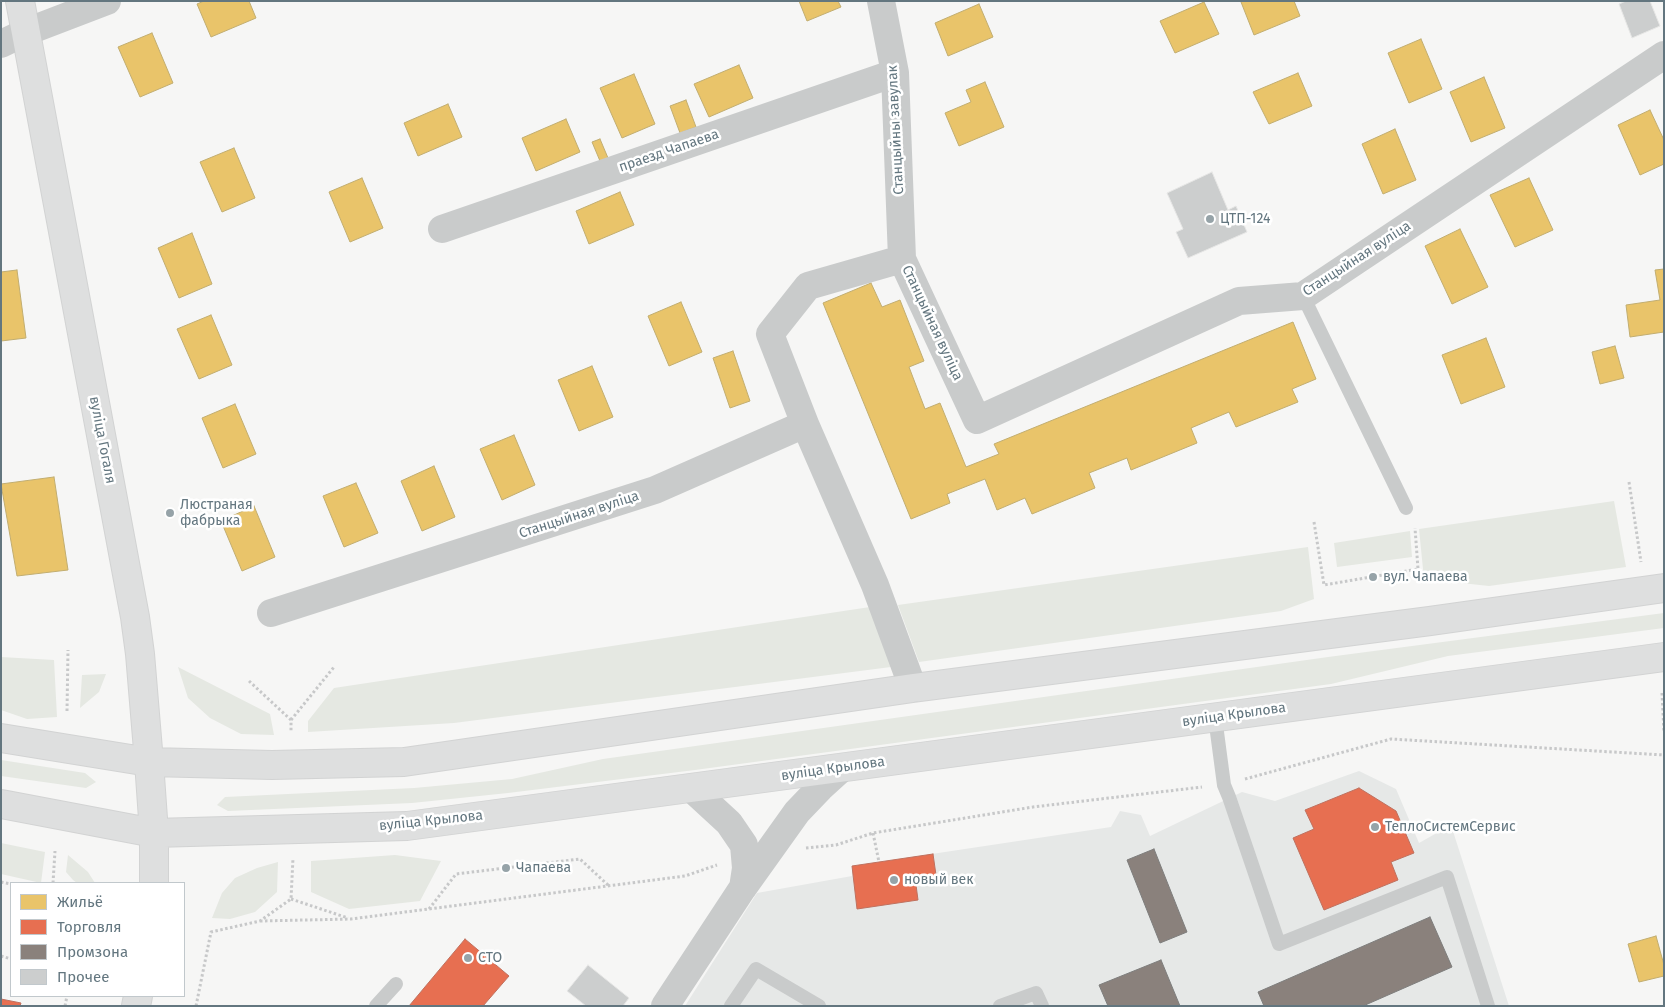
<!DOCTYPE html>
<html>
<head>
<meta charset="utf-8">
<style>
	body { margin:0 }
	#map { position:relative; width:1665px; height:1007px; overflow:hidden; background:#f6f6f5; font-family:"Fira Sans",sans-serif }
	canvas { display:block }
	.frame { position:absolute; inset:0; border:2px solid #63767f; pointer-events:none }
	.legend { position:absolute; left:10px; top:882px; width:175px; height:115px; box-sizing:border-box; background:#fff; border:1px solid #c1c8cc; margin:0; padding:6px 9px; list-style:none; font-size:15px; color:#63767f }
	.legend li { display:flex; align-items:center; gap:10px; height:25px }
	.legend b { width:25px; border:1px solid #c1c8cc }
</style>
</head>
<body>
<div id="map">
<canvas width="1665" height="1007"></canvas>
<div class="frame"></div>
<ul class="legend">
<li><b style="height:14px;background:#e9c46a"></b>Жильё</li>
<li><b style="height:14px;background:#e76f51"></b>Торговля</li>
<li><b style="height:14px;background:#8a817c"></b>Промзона</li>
<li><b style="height:14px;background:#cccece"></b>Прочее</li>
</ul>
</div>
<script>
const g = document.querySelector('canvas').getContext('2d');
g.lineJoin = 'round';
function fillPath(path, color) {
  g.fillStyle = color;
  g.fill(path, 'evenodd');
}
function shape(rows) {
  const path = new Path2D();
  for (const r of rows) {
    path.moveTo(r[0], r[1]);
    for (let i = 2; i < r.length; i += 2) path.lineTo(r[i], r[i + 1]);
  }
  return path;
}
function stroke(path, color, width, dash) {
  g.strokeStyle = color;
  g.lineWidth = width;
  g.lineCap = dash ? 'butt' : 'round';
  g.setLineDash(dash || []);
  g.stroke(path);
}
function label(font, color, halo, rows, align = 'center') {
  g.font = font + ' "Fira Sans",sans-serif';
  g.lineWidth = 5;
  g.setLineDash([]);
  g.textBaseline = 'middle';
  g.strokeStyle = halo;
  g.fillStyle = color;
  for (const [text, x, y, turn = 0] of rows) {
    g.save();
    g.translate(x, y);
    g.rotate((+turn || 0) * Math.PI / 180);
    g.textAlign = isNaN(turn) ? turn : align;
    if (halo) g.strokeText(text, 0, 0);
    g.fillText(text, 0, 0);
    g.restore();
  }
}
const built = shape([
	[1359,771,1396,789,1419,843,1451,825,1509,1006,685,1006,757,893,852,876,852,866,1111,827,1120,811,1141,815,1150,836,1242,792,1275,801]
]);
const green = shape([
	[1614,501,1626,567,1489,586,1424,579,1419,529],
	[1410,531,1412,557,1337,567,1334,543],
	[1308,547,1314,599,1281,611,919,662,898,605],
	[870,607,891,667,454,723,308,732,308,721,334,688],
	[1664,613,1664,628,1448,656,1331,684,695,770,508,793,412,803,228,811,217,805,225,797,414,788,512,779,603,759,1328,657],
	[1,657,54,660,57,717,27,719,1,710],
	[178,667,270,714,274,735,241,734,210,718,188,698],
	[106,674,99,692,80,708,82,675],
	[1,760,85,773,96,782,86,788,1,776],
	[1,843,45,852,41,883,1,874],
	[68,855,88,872,95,883,77,883,73,880,66,872],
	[395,855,441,861,420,901,349,909,311,892,311,861],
	[278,862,277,892,255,912,230,919,212,918,222,893,235,878,257,868]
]);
const homes = shape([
	[204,1,249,1,256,18,211,37,197,4,204,1],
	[799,1,838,1,841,7,807,21,799,1],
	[1243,1,1294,1,1300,16,1254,35,1241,2,1243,1],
	[1204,2,1219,34,1175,53,1160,21,1204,2],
	[979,4,993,37,948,56,935,23,979,4],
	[152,33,173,83,140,97,118,47,152,33],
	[1421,39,1442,89,1409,103,1388,53,1421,39],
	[739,65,753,98,709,117,694,84,739,65],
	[1298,73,1312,106,1269,124,1253,92,1298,73],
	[634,74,655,124,622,138,600,88,634,74],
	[1484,77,1505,128,1471,142,1450,92,1484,77],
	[985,82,1004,127,959,146,945,113,971,102,966,90,985,82],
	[686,100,696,127,680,133,670,106,686,100],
	[448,104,462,137,418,156,404,123,448,104],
	[1650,110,1664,140,1664,164,1640,175,1618,125,1650,110],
	[566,119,580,152,536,171,522,138,566,119],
	[1395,129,1416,180,1383,194,1362,144,1395,129],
	[600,139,608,158,600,161,592,142,600,139],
	[234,148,255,198,222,212,200,162,234,148],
	[362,178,383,228,350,242,329,192,362,178],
	[1529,178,1553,230,1515,247,1490,195,1529,178],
	[620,192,634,225,589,244,576,211,620,192],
	[1460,229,1488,287,1452,304,1425,246,1460,229],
	[192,233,212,284,179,298,158,248,192,233],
	[1664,269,1664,332,1630,337,1626,305,1660,300,1655,270,1664,269],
	[17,270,26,338,1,341,1,272,17,270],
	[871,283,882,307,900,300,924,361,909,367,925,409,940,403,966,467,999,454,994,444,1293,322,1316,379,1292,389,1298,402,1236,427,1229,412,1191,428,1197,443,1131,470,1127,458,1089,473,1095,488,1032,514,1025,498,997,510,985,479,947,494,950,503,911,519,823,303,871,283],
	[681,302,702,352,669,366,648,316,681,302],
	[211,315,232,365,199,379,177,329,211,315],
	[1486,338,1505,387,1461,404,1442,355,1486,338],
	[1615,346,1624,378,1600,384,1592,352,1615,346],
	[733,351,750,401,730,408,713,358,733,351],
	[592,366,613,417,579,431,558,380,592,366],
	[235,404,256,454,223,468,202,418,235,404],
	[514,435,535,485,502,500,480,449,514,435],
	[434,466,455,517,422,531,401,481,434,466],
	[54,477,68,570,17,576,1,484,54,477],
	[356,483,378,533,344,547,323,496,356,483],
	[254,506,275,557,242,571,221,521,254,506],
	[1656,936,1664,965,1664,976,1639,982,1628,944,1656,936]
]);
const shops = shape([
	[1359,788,1396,811,1414,853,1391,862,1398,880,1324,910,1293,838,1314,829,1305,810,1359,788],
	[933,854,937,882,916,885,918,900,857,909,852,866,933,854],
	[465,939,509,976,483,1006,409,1006,465,939],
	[1,999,21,1003,20,1006,1,1006,1,999]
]);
const industry = shape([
	[1154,849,1187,932,1160,943,1127,860,1154,849],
	[1430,917,1452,967,1363,1006,1264,1006,1258,992,1430,917],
	[1161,960,1180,1006,1108,1006,1099,985,1161,960]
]);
const building = shape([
	[1626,1,1650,1,1660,26,1632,38,1619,4,1626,1],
	[1212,172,1228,210,1236,206,1247,232,1188,258,1176,232,1183,229,1167,193,1212,172],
	[588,965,629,998,623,1006,586,1006,567,991,588,965]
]);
const path = shape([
	[1629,482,1641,562],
	[1314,522,1324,585,1418,569,1415,528],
	[249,681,291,720,291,732],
	[1662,693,1664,733],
	[67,711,68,650],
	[291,720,334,667],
	[1245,779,1391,739,1664,755],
	[873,833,879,862],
	[806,848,836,845,873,833,1033,807,1202,787],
	[1,882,11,884],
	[53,883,55,851],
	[291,899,348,918],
	[429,909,456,874,580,859,609,886],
	[260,921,351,919,685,876,717,865],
	[1,956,11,959],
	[65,1006,67,996],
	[196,1006,211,932,260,921,291,899,293,858]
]);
const lane = shape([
	[1303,296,1406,508],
	[1215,717,1224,785,1229,797,1279,944,1447,877,1488,1006],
	[376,1006,396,984],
	[731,1006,756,969,819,1006],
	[1000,1006,1036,993,1042,1006]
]);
const street = shape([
	[881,1,895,73,902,259],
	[1,44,26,32,107,1],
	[442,229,895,73],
	[271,613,655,490,805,424],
	[913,688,875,585,805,424,770,334,808,286,902,259,977,420,1239,301,1303,296,1664,55],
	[691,788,729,823,744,845,746,868,743,888],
	[665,1006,742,889,797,812,820,788,842,768]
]);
const secondary = shape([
	[20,1,135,617,140,654,149,762,154,833,154,883],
	[1,738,149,762,272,765,404,762,913,688,1430,621,1664,588],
	[1,804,154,833,407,826,1664,657],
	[136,1006,138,996]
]);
const markers = [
	[1210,219,5,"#96a3a8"],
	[170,513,5,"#96a3a8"],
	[1373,577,5,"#96a3a8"],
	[1375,827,5,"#96a3a8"],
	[506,868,5,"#96a3a8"],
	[894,880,5,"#96a3a8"],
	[468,958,5,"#96a3a8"]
];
const streetNames = [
	["Станцыйны завулак",896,130,-93],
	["праезд Чапаева",669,151,-19],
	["Станцыйная вуліца",1357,259,-33],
	["Станцыйная вуліца",932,323,65],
	["вуліца Гогаля",102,440,79],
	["Станцыйная вуліца",579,515,-18],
	["вуліца Крылова",1234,715,-8],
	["вуліца Крылова",833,769,-8],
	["вуліца Крылова",431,821,-6]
];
const poiNames = [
	["ЦТП-124",1220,219],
	["Люстраная",180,505],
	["фабрыка",180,521],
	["вул. Чапаева",1383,577],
	["ТеплоСистемСервис",1385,827],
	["Чапаева",516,868],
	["новый век",904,880],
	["СТО",478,958]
];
fillPath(built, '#e6e8e7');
fillPath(green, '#e5e8e2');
fillPath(homes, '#e9c46a');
stroke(homes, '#c1ad70', 1);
fillPath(shops, '#e76f51');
stroke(shops, '#bf715f', 1);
fillPath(industry, '#8a817c');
stroke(industry, '#7e7e7d', 1);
fillPath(building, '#cccece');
stroke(building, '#e6e6e5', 1);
stroke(secondary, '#d2d3d3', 30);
stroke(path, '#c7c8c9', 3, [2.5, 2.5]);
stroke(lane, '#c9cbcb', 14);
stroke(street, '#c9cbcb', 28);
stroke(secondary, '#dedfdf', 28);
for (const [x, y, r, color] of markers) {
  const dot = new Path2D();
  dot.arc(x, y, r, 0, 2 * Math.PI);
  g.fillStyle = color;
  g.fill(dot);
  stroke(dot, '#fff', 2);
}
label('14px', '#63767f', '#fff', streetNames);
label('14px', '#63767f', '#fff', poiNames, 'left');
</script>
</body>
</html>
